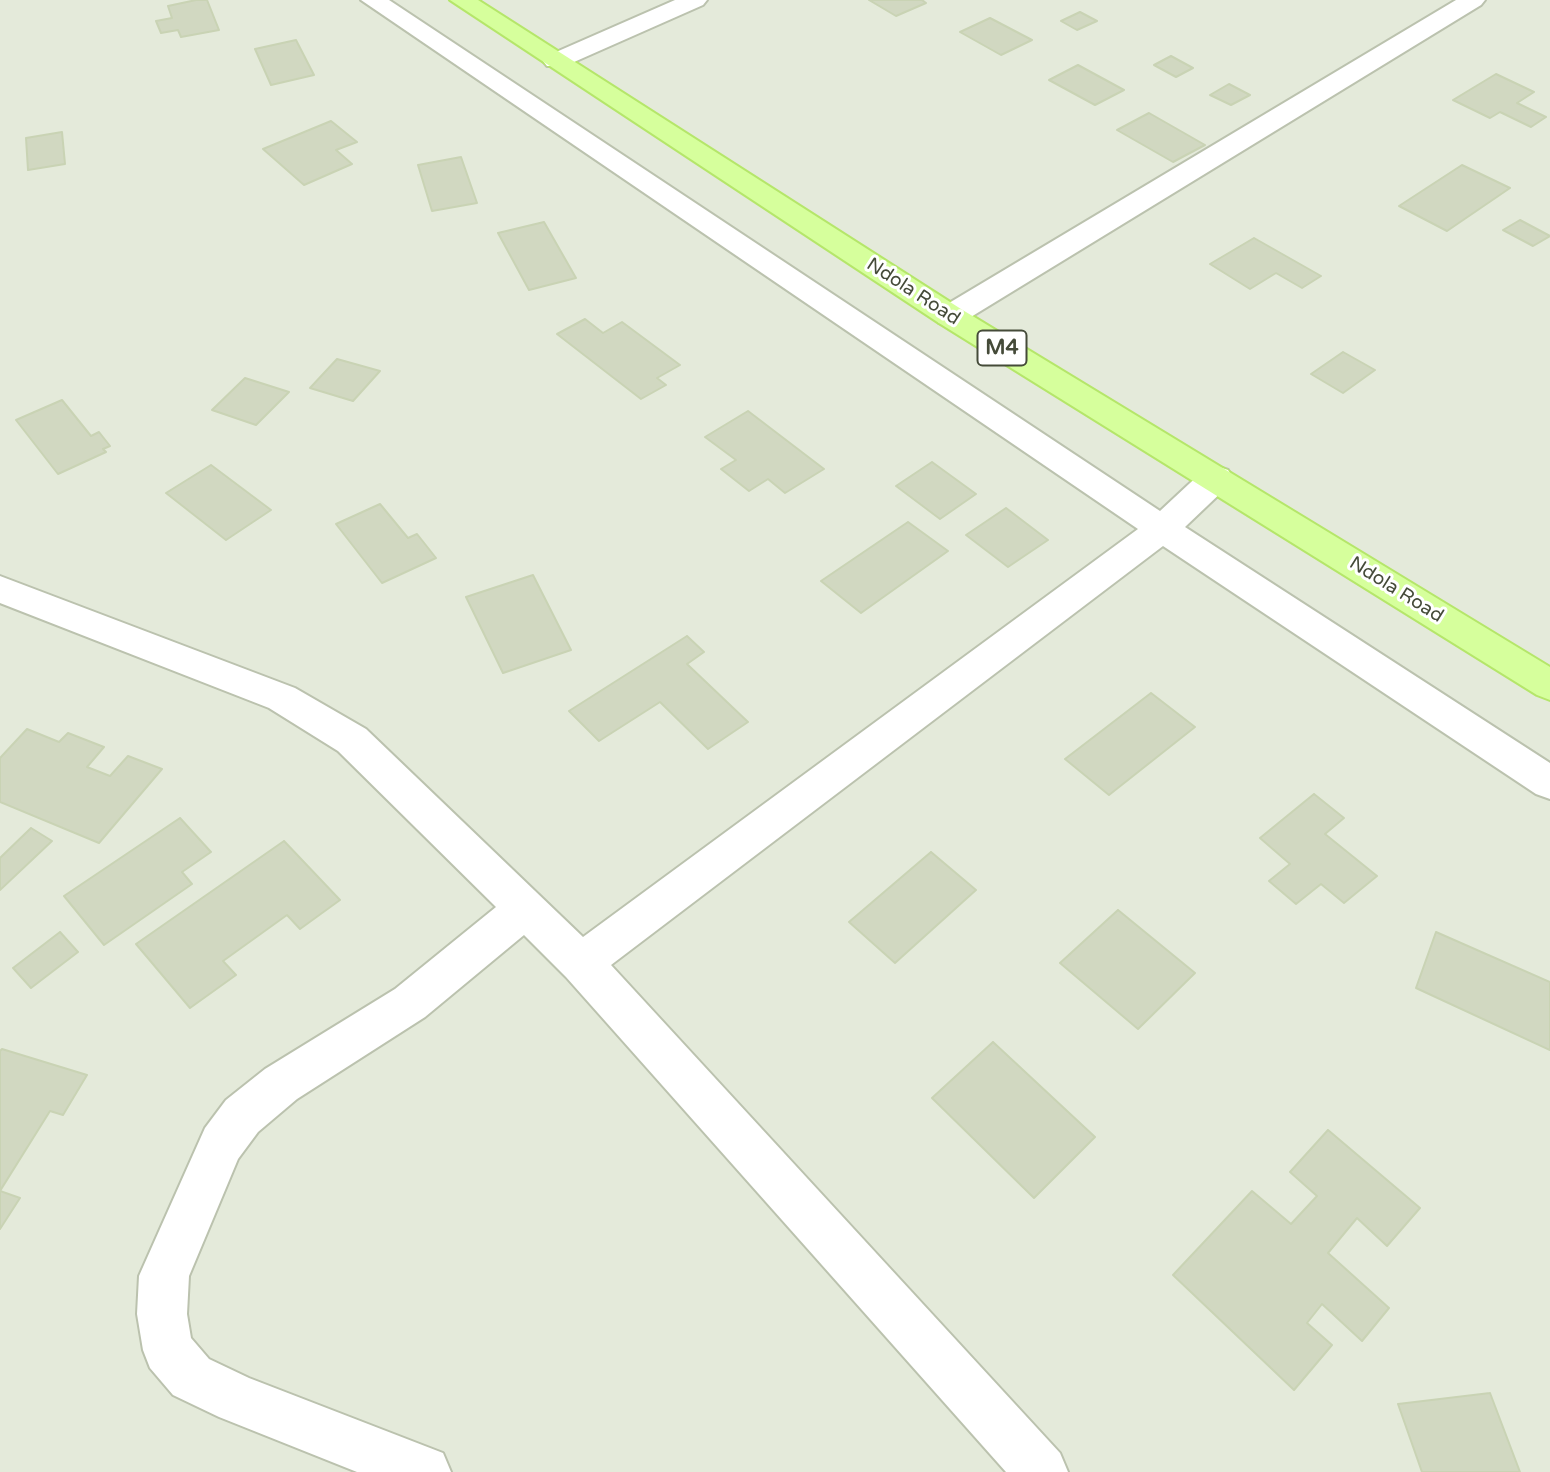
<!DOCTYPE html>
<html>
<head>
<meta charset="utf-8">
<style>
	body { margin:0 }
	canvas { display:block; background:#f2f6ec }
</style>
</head>
<body>
<canvas width="1550" height="1472"></canvas>
<script>
const g = document.querySelector('canvas').getContext('2d');
g.lineJoin = 'round';
function fillPath(path, color) {
  g.fillStyle = color;
  g.fill(path, 'evenodd');
}
function shape(rows) {
  const path = new Path2D();
  for (const r of rows) {
    path.moveTo(r[0], r[1]);
    for (let i = 2; i < r.length; i += 2) path.lineTo(r[i], r[i + 1]);
  }
  return path;
}
function stroke(path, color, width, dash) {
  g.strokeStyle = color;
  g.lineWidth = width;
  g.lineCap = dash ? 'butt' : 'round';
  g.setLineDash(dash || []);
  g.stroke(path);
}
function label(font, color, halo, rows, align = 'center') {
  g.font = font + ' "Varela Round",sans-serif';
  g.lineWidth = 6;
  g.setLineDash([]);
  g.textBaseline = 'middle';
  g.strokeStyle = halo;
  g.fillStyle = color;
  for (const [text, x, y, turn = 0] of rows) {
    g.save();
    g.translate(x, y);
    g.rotate((+turn || 0) * Math.PI / 180);
    g.textAlign = isNaN(turn) ? turn : align;
    if (halo) g.strokeText(text, 0, 0);
    g.fillText(text, 0, 0);
    g.restore();
  }
}
const residential = shape([
	[0,0,1550,0,1550,1472,0,1472]
]);
const building = shape([
	[196,0,207,0,219,30,181,37,178,30,161,33,156,21,172,18,168,6,196,0],
	[869,0,922,0,926,3,896,16,869,0],
	[1080,12,1097,21,1077,30,1061,21,1080,12],
	[990,18,1032,40,1001,55,960,32,990,18],
	[296,40,314,75,271,85,255,49,296,40],
	[1171,56,1193,68,1176,77,1154,65,1171,56],
	[1078,65,1124,90,1095,105,1049,80,1078,65],
	[1496,74,1534,92,1517,103,1546,117,1531,127,1500,112,1490,118,1453,100,1496,74],
	[1229,84,1250,95,1231,105,1210,95,1229,84],
	[1149,113,1205,145,1173,162,1117,130,1149,113],
	[331,121,357,142,336,150,352,164,304,185,263,149,331,121],
	[62,132,65,164,28,170,26,138,62,132],
	[461,157,477,203,432,211,418,165,461,157],
	[1462,165,1510,188,1447,231,1399,206,1462,165],
	[1520,220,1550,236,1533,246,1503,230,1520,220],
	[544,222,576,278,529,290,498,233,544,222],
	[1254,238,1321,276,1302,288,1276,273,1250,289,1210,264,1254,238],
	[585,319,603,333,622,322,680,365,657,378,666,385,641,399,557,334,585,319],
	[1343,352,1375,370,1343,393,1311,374,1343,352],
	[337,359,380,371,353,401,310,388,337,359],
	[245,378,289,392,256,425,212,410,245,378],
	[62,400,91,436,99,432,110,446,103,449,106,452,58,474,16,420,62,400],
	[748,411,824,469,785,493,768,479,749,491,721,469,736,460,705,437,748,411],
	[932,462,976,494,940,519,896,486,932,462],
	[211,465,271,510,226,540,166,493,211,465],
	[380,504,408,538,417,534,436,558,382,583,336,524,380,504],
	[1006,508,1048,540,1008,567,966,535,1006,508],
	[908,522,948,551,861,613,821,581,908,522],
	[533,575,571,650,503,673,466,597,533,575],
	[687,636,704,652,687,664,748,722,708,749,660,702,599,741,569,711,687,636],
	[1151,693,1195,727,1109,795,1065,759,1151,693],
	[27,729,59,742,68,733,104,747,87,767,110,776,128,756,162,769,99,843,0,802,0,758,27,729],
	[1314,794,1344,818,1325,834,1377,876,1344,903,1321,884,1296,904,1269,881,1290,864,1260,838,1314,794],
	[180,818,211,852,182,872,192,884,104,945,64,896,180,818],
	[31,828,52,841,0,890,0,858,31,828],
	[284,841,340,900,300,929,287,915,223,961,236,975,190,1008,136,944,284,841],
	[931,852,976,890,895,963,849,922,931,852],
	[1118,910,1195,973,1138,1029,1060,963,1118,910],
	[60,932,78,952,31,988,13,968,60,932],
	[1436,932,1550,982,1550,1050,1416,988,1436,932],
	[993,1042,1095,1137,1034,1198,932,1098,993,1042],
	[2,1049,87,1075,63,1115,50,1111,0,1191,20,1198,0,1229,0,1051,2,1049],
	[1328,1130,1420,1208,1387,1246,1357,1218,1328,1253,1389,1308,1362,1341,1322,1304,1307,1323,1332,1345,1294,1390,1173,1275,1252,1191,1291,1224,1317,1196,1290,1172,1328,1130],
	[1490,1393,1520,1472,1422,1472,1398,1404,1490,1393]
]);
const street = shape([
	[361,0,389,0,1160,511,1204,470,1216,466,1228,470,1233,478,1228,486,1185,527,1550,763,1550,799,1536,794,1163,546,611,965,1060,1453,1068,1472,1006,1472,566,977,524,935,425,1017,297,1099,258,1132,238,1159,189,1276,187,1314,191,1338,209,1359,249,1378,443,1453,451,1472,357,1472,219,1417,173,1395,150,1368,143,1350,137,1314,139,1276,205,1128,226,1100,265,1069,395,989,496,907,338,751,269,708,0,603,0,576,295,688,366,729,583,937,1138,529,361,0],
	[675,0,707,0,703,5,565,66,547,66,543,61,547,56,675,0],
	[1456,0,1485,0,1481,5,961,323,950,325,939,323,935,316,939,309,1456,0]
]);
const primary = shape([
	[450,0,478,0,961,309,1550,667,1550,700,1537,695,939,323,450,0]
]);
const farStreetnames = [
	["Ndola Road",913,292,33],
	["Ndola Road",1396,590,32]
];
const shields = [
	[1002,348,49]
];
const shieldNames = [
	["M4",1002,348]
];
fillPath(residential, '#e4eada');
fillPath(building, '#d1d8c1');
stroke(building, '#c9d3b4', 2);
stroke(street, '#bbc2ae', 4);
stroke(primary, '#b5e66a', 4);
fillPath(street, '#fff');
fillPath(primary, '#d6ff9c');
label('19px', '#454b39', '#fff', farStreetnames);
for (const [x, y, w] of shields) {
  const box = new Path2D();
  box.roundRect(x - w / 2, y - 17.5, w, 35, 5);
  g.fillStyle = '#fff';
  g.fill(box);
  stroke(box, '#454b39', 2);
}
label('bold 21px', '#454b39', null, shieldNames);
</script>
</body>
</html>
